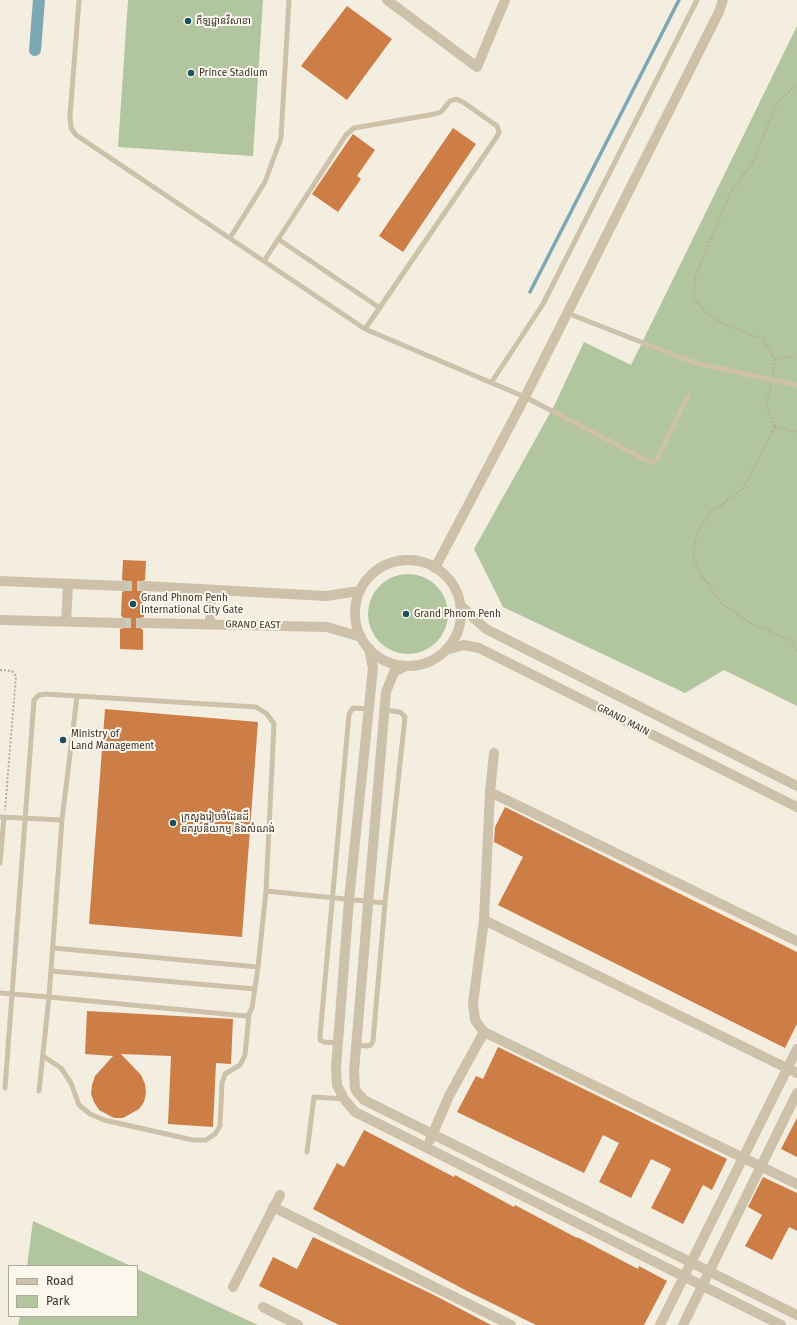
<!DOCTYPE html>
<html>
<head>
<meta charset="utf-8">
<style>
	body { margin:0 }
	#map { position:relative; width:797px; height:1325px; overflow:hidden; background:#f4eee0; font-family:"Fira Sans",sans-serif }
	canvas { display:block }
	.legend { position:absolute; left:8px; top:1265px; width:130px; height:52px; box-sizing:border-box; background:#fbf7ed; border:1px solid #aea89f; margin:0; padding:5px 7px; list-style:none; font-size:12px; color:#3b322a }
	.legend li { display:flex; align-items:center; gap:8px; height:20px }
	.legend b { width:20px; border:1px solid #aea89f }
</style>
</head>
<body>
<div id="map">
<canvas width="797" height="1325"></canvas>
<ul class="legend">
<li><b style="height:5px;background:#cec1aa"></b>Road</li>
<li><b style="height:11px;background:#b1c59e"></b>Park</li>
</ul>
</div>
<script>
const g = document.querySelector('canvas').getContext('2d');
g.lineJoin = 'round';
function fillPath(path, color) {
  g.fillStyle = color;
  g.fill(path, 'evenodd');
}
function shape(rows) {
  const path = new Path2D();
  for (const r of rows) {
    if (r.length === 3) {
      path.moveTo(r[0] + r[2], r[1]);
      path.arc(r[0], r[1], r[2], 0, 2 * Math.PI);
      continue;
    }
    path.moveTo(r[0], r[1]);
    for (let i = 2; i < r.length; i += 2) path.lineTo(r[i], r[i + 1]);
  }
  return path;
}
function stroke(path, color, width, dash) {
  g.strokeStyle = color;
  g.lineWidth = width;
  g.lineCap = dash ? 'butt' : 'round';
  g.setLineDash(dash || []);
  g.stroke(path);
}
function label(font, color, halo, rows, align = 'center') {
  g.font = font + ' "Fira Sans","Noto Sans Khmer",sans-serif';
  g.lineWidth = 4;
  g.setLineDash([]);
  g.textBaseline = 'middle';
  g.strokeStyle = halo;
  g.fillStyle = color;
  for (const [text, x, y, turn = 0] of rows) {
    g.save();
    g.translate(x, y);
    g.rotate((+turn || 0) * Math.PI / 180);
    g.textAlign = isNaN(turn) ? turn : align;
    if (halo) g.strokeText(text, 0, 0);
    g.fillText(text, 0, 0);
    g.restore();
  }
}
const green = shape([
	[128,0,263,0,253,156,118,147],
	[797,26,797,706,724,670,685,693,503,607,474,549,554,406,584,342,631,365],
	[408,614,40],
	[33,1221,131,1266,27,1266],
	[137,1269,258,1325,18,1325,20,1316,137,1316]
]);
const stream = shape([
	[530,292,679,0]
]);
const canal = shape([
	[35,50,39,0]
]);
const building = shape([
	[347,6,392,39,347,100,301,66],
	[453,128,476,144,403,252,379,236],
	[353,134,375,150,357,176,361,179,338,212,312,194],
	[123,560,146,561,145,580,140,582,139,586,141,591,144,592,144,617,140,618,137,622,138,626,143,630,143,650,120,649,120,629,124,628,127,624,126,620,121,616,122,592,127,590,128,586,126,581,122,580],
	[105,709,258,722,242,937,89,924],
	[505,807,797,952,797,1024,785,1048,498,905,523,857,494,842,495,827],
	[87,1011,233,1019,231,1064,216,1063,213,1127,168,1124,171,1056,121,1054,141,1075,145,1084,146,1093,144,1102,139,1109,123,1118,114,1118,99,1110,94,1102,91,1094,92,1085,95,1076,113,1056,85,1054],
	[498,1047,727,1159,712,1190,703,1185,683,1224,651,1208,671,1169,668,1167,651,1159,631,1198,599,1182,619,1143,603,1135,584,1173,457,1112,476,1076,483,1079],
	[797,1118,797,1157,781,1149],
	[364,1130,454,1177,455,1175,514,1207,515,1205,577,1238,577,1237,638,1269,639,1266,667,1281,644,1325,536,1325,467,1291,313,1209,337,1163,344,1167],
	[763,1177,797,1193,797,1231,789,1227,772,1260,745,1246,762,1215,748,1207],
	[313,1237,434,1295,491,1325,339,1325,259,1286,273,1257,297,1269]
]);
const tertiaryTunnel = shape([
	[122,586,145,586],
	[121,623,143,623]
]);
const path = shape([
	[775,360,763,339,721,323,705,312,694,298,695,277,730,193,752,164,776,105,797,84],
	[773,373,775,360,797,355],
	[771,387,766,405,775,427],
	[775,427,742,490,709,513,697,533,693,554,698,570,722,604,752,624,793,641,797,651],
	[775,427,797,432],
	[0,670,12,671,16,676,5,810]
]);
const service = shape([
	[79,0,70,116,71,128,76,135,365,329,525,397,652,463,657,459,688,396],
	[230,238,265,182,281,138,289,0],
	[278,239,380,308],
	[264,261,346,135,354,128,435,114,441,112,450,101,456,99,463,102,497,126,499,132,496,138,365,329],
	[567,313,695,363,797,385],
	[491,383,543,304,697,0],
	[0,817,62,820,49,997,0,993],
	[62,820,77,696],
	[0,863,4,817],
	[266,891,385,903],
	[53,948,258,967],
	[51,971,255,989],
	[338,1043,324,1042,320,1040,320,1036,349,714,353,708,368,709],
	[356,1045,367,1046,371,1045,373,1041,385,903,405,717,400,712,384,710],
	[43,1056,61,1068,71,1083,79,1105,90,1114,104,1120,193,1140,206,1140,215,1134,220,1126,222,1083,225,1074,240,1065,245,1055,249,1014],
	[5,1088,34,700,39,695,45,694,256,707,267,714,274,724,266,891,258,967,252,1008,249,1014,246,1016,49,997,39,1091],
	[307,1152,314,1097,344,1099]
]);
const minor = shape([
	[387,0,477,67,505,0],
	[435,568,525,397,719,12,723,0],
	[369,649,373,668,349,900,336,1068,337,1085,344,1099,355,1112,781,1325],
	[406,666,394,672,386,692,354,1071,355,1088,357,1092,364,1100,797,1315],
	[494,753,490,792,484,920,473,1003,475,1020,484,1032,797,1184],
	[490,792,797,941],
	[484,920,797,1073],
	[430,1140,449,1096,484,1032],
	[273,1207,511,1325],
	[233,1287,280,1195],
	[263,1307,298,1325],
	[660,1325,797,1049],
	[683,1325,797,1093]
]);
const tertiary = shape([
	[408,613,53],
	[0,581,122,586],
	[145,586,326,596,359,591],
	[460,605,486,629,797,786],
	[0,620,121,623],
	[66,622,68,584],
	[143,623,327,627,361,637],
	[210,624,211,591],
	[446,650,464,645,479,648,797,807]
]);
const markers = [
	[188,21,4,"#1d4f5f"],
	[191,73,4,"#1d4f5f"],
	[133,604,4,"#1d4f5f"],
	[406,614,4,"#1d4f5f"],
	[63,740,4,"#1d4f5f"],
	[173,823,4,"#1d4f5f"]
];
const poiNames = [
	["កីឡដ្ឋានវិសាខា",196,21],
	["Prince Stadium",199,73],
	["Grand Phnom Penh",141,598],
	["International City Gate",141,610],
	["Grand Phnom Penh",414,614],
	["Ministry of",71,734],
	["Land Management",71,746],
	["ក្រសួងរៀបចំដែនដី",181,817],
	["នគរូបនីយកម្ម និងសំណង់",181,829]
];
const streetNames = [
	["GRAND EAST",253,625,1],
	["GRAND MAIN",623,720,27]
];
fillPath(green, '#b1c59e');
stroke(stream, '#7da8b3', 3.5);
stroke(canal, '#7da8b3', 12);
fillPath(building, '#cc7e46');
stroke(tertiaryTunnel, '#cfc8bc', 10, [10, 5]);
stroke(path, '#baab94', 2, [2, 2]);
stroke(service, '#cec1aa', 5);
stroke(minor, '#cec1aa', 10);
stroke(tertiary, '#cec1aa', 10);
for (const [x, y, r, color] of markers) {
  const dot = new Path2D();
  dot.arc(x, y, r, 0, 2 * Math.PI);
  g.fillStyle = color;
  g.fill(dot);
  stroke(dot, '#fbf7ed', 1.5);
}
label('10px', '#3b322a', '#fbf7ed', poiNames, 'left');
label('10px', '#3b322a', '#fbf7ed', streetNames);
</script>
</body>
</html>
